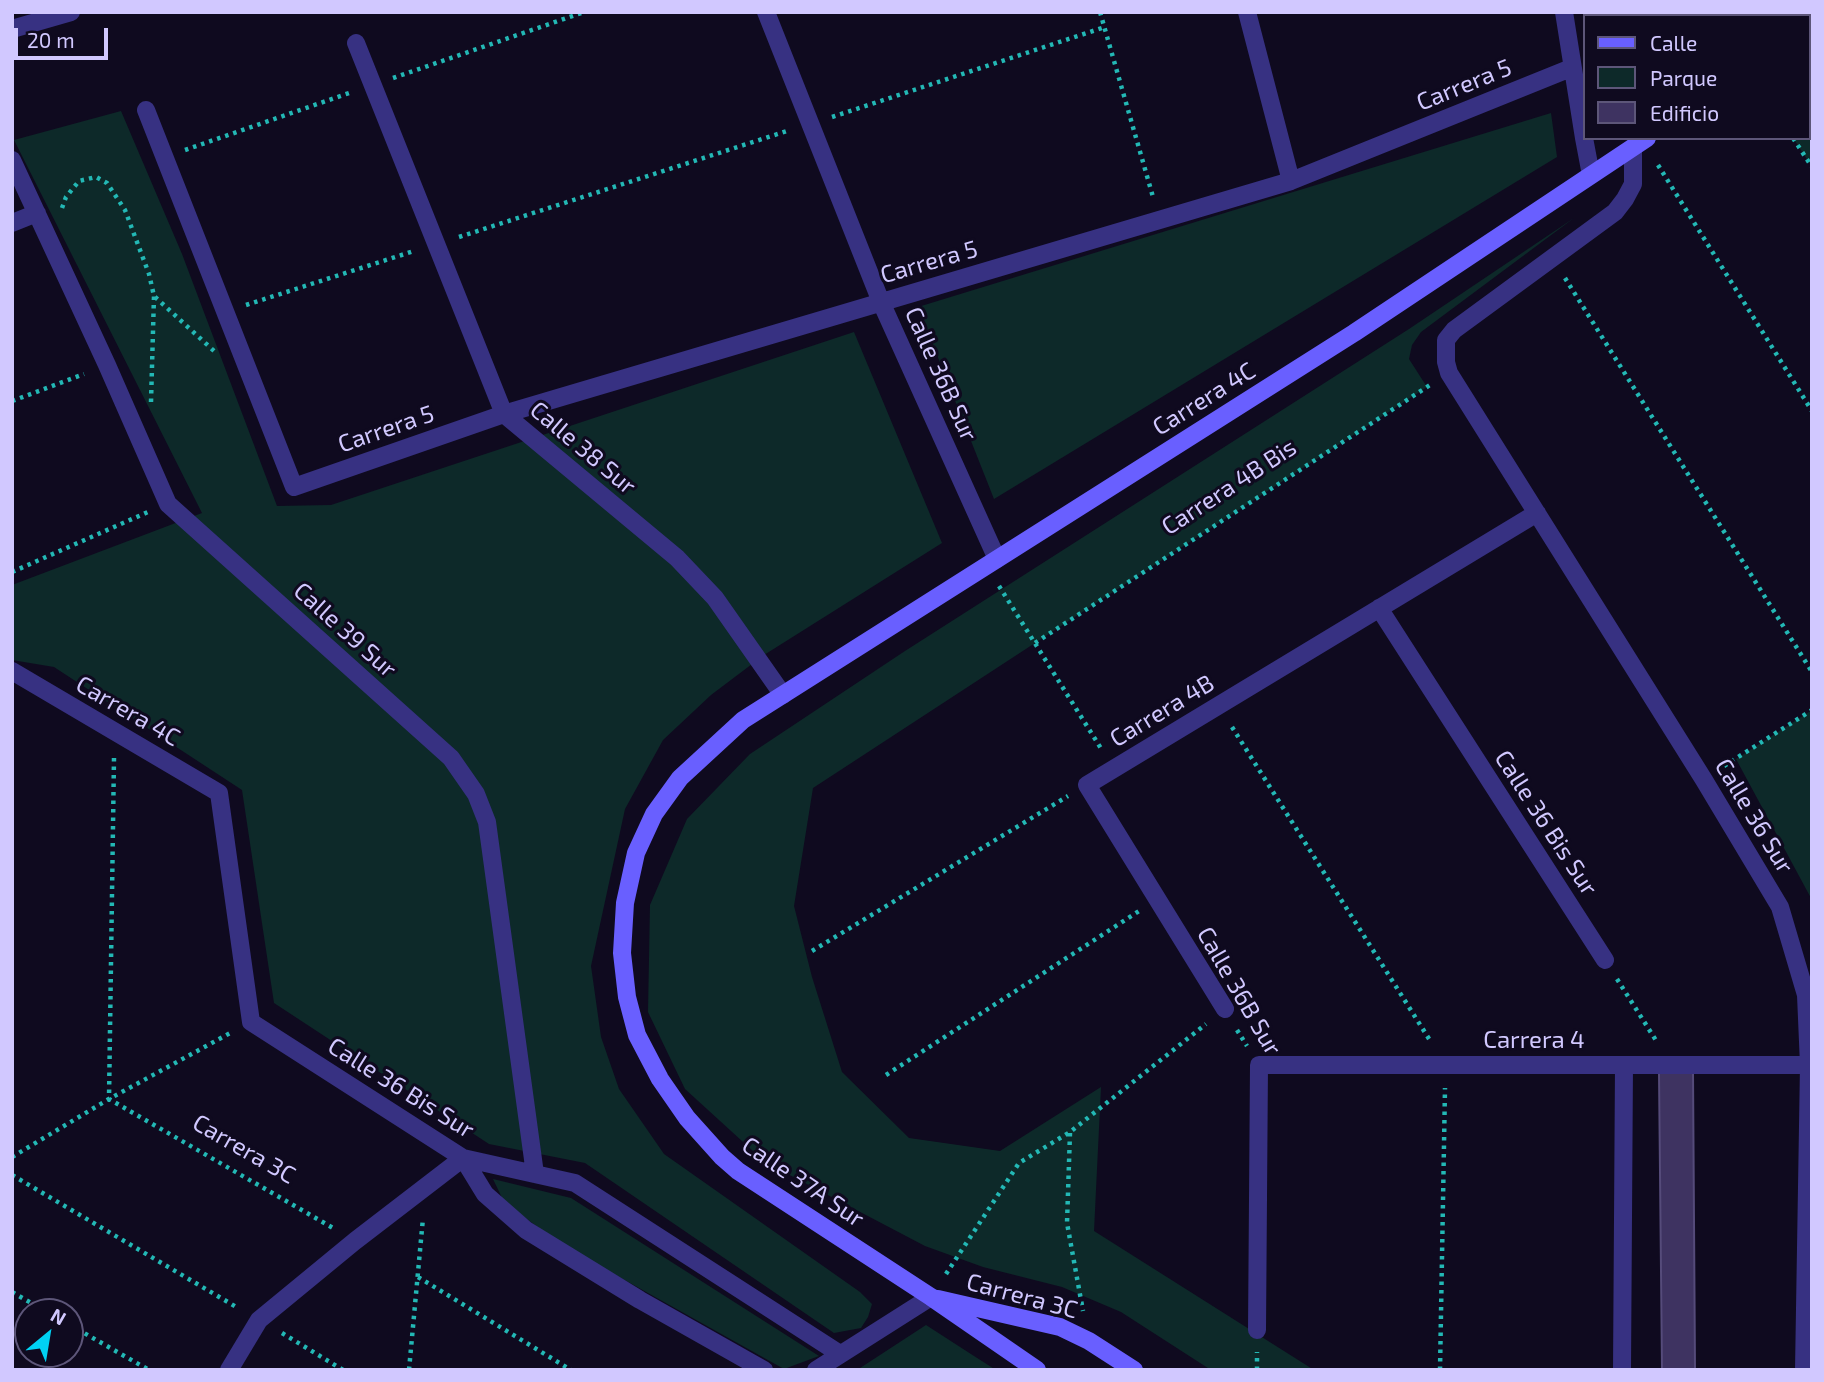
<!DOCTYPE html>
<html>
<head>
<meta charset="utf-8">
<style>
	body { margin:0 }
	#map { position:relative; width:1824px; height:1382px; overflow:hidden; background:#0f0a1f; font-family:"Exo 2",sans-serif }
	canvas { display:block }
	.frame { position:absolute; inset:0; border:14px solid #d1c8ff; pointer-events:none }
	.legend { position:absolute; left:1583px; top:14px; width:228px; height:126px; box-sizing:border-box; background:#0f0a1f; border:2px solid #5d5679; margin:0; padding:9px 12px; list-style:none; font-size:21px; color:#d1c8ff }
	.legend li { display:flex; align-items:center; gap:14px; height:35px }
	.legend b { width:35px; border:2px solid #5d5679 }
	.north { position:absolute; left:14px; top:1298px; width:70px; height:70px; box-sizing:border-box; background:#0f0a1f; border:2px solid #5d5679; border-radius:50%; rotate:30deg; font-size:19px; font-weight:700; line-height:28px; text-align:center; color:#d1c8ff }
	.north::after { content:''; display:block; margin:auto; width:24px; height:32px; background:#00d2f3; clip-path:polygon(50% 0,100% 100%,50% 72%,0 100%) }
	.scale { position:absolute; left:14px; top:28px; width:94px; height:32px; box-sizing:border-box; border:4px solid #d1c8ff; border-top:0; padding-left:9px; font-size:21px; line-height:24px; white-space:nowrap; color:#d1c8ff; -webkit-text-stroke:5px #0f0a1f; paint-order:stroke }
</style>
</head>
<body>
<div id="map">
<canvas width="1824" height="1382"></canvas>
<div class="frame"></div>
<ul class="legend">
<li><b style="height:9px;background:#695fff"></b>Calle</li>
<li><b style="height:19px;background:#0d2929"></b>Parque</li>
<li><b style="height:19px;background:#3e3361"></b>Edificio</li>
</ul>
<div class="north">N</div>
<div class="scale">20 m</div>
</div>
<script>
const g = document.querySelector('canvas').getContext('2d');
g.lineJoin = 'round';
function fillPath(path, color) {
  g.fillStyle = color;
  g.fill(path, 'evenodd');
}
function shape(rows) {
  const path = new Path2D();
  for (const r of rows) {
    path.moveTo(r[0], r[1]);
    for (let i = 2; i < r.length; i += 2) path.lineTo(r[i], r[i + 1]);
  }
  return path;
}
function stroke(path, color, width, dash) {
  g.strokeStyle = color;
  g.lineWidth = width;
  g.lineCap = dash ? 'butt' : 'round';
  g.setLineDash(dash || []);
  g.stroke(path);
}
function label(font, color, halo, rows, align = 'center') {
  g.font = font + ' "Exo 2",sans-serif';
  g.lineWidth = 6;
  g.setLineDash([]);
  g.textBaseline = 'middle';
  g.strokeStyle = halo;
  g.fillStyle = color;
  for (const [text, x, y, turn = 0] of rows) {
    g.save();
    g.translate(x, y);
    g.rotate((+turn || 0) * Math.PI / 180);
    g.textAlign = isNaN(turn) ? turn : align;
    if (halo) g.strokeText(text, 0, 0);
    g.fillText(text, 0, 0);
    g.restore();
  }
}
const green = shape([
	[1812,73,1812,167,1793,138,1808,138,1808,75],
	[121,111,182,254,277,506,331,505,854,332,942,543,764,655,711,695,663,740,625,809,591,966,601,1037,619,1089,664,1154,860,1292,872,1304,868,1317,861,1328,834,1333,585,1163,489,1144,274,1003,242,790,54,667,12,660,12,585,202,513,14,140],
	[1551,113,1557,157,994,499,918,307],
	[1574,218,1421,332,1412,345,1409,359,1427,387,813,788,794,906,812,977,842,1072,909,1138,1000,1151,1101,1087,1094,1231,1314,1370,1211,1370,1121,1312,1062,1287,983,1267,925,1246,765,1162,685,1089,648,1012,650,905,687,819,750,754,905,651,1409,329],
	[1812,710,1812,900,1736,759],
	[493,1179,571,1198,819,1356,784,1369,562,1245,504,1202],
	[926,1325,974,1356,996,1370,857,1370]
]);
const building = shape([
	[1693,1072,1695,1370,1662,1370,1659,1073,1693,1072]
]);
const path = shape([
	[1100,12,1153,197],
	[1773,16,1786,12],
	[393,78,584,12],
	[832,117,1105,27],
	[1793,138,1812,167],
	[185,150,352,92],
	[1658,165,1812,411],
	[62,208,66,197,79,181,96,177,107,183,125,210,149,274,154,296,214,351],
	[459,237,787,131],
	[1565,278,1812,672],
	[246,305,414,251],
	[12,401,84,374],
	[151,402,154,296],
	[12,572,148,512],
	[999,586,1102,750],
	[1035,643,1430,385],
	[1232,727,1431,1042],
	[114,758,109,1099,333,1228],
	[1724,766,1812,710],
	[812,951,1068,796],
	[1617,979,1657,1042],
	[1237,1030,1247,1046],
	[886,1075,1139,911],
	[1070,1133,1067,1223,1083,1311],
	[12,1157,109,1099,232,1032],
	[12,1175,238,1308],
	[946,1274,1019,1163,1070,1132,1206,1024],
	[418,1277,571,1370],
	[12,1292,47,1312],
	[70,1325,149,1370],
	[282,1333,343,1370],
	[409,1370,423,1218],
	[1257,1370,1257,1352],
	[1440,1370,1445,1088]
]);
const minor = shape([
	[766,12,881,302,997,559],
	[1247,12,1291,181],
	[1564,12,1584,138],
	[12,29,71,12],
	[356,43,504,414,677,558,715,598,783,695],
	[146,110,294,487,504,414,1291,181,1571,68],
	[1584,138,1591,175],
	[1633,148,1633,184,1625,199,1615,212,1454,330,1446,340,1446,362,1449,373,1704,780,1780,907,1806,995,1809,1065,1804,1370],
	[12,160,107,365,168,504,451,758,476,794,487,822,535,1174],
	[12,223,37,213],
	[1379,608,1605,960],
	[12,671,219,793,251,1022,463,1158,575,1183,840,1354],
	[1225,1009,1087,785,1537,513],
	[1257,1330,1259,1065,1809,1065],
	[229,1370,259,1320,355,1241,463,1158,485,1194,526,1230,640,1300,764,1370],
	[816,1370,931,1297],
	[1622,1370,1624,1065]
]);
const secondary = shape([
	[1808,35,1812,33],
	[938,1299,1060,1327,1089,1341,1134,1370],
	[1037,1370,931,1297,738,1171,722,1157,687,1118,660,1079,637,1035,627,997,622,953,625,903,636,853,654,814,680,778,743,720,1354,333,1647,138]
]);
const streetNames = [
	["Carrera 5",1464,85,-22],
	["Carrera 5",929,262,-16],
	["Calle 36B Sur",941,374,66],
	["Carrera 4C",1204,399,-32],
	["Carrera 5",386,429,-19],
	["Calle 38 Sur",583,448,40],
	["Carrera 4B Bis",1229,487,-33],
	["Calle 39 Sur",345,630,42],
	["Carrera 4C",128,711,30],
	["Carrera 4B",1162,711,-31],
	["Calle 36 Sur",1754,816,59],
	["Calle 36 Bis Sur",1546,823,57],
	["Calle 36B Sur",1239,991,60],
	["Carrera 4",1534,1040],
	["Calle 36 Bis Sur",401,1088,32],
	["Carrera 3C",244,1149,30],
	["Calle 37A Sur",803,1182,34],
	["Carrera 3C",1022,1296,15]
];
fillPath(green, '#0d2929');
fillPath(building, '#3e3361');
stroke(building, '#554b7a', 2);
stroke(path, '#23b8b5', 4.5, [3.5, 5]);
stroke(minor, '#373182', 18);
stroke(secondary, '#695fff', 18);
label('24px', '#d1c8ff', '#0f0a1f', streetNames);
</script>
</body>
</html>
